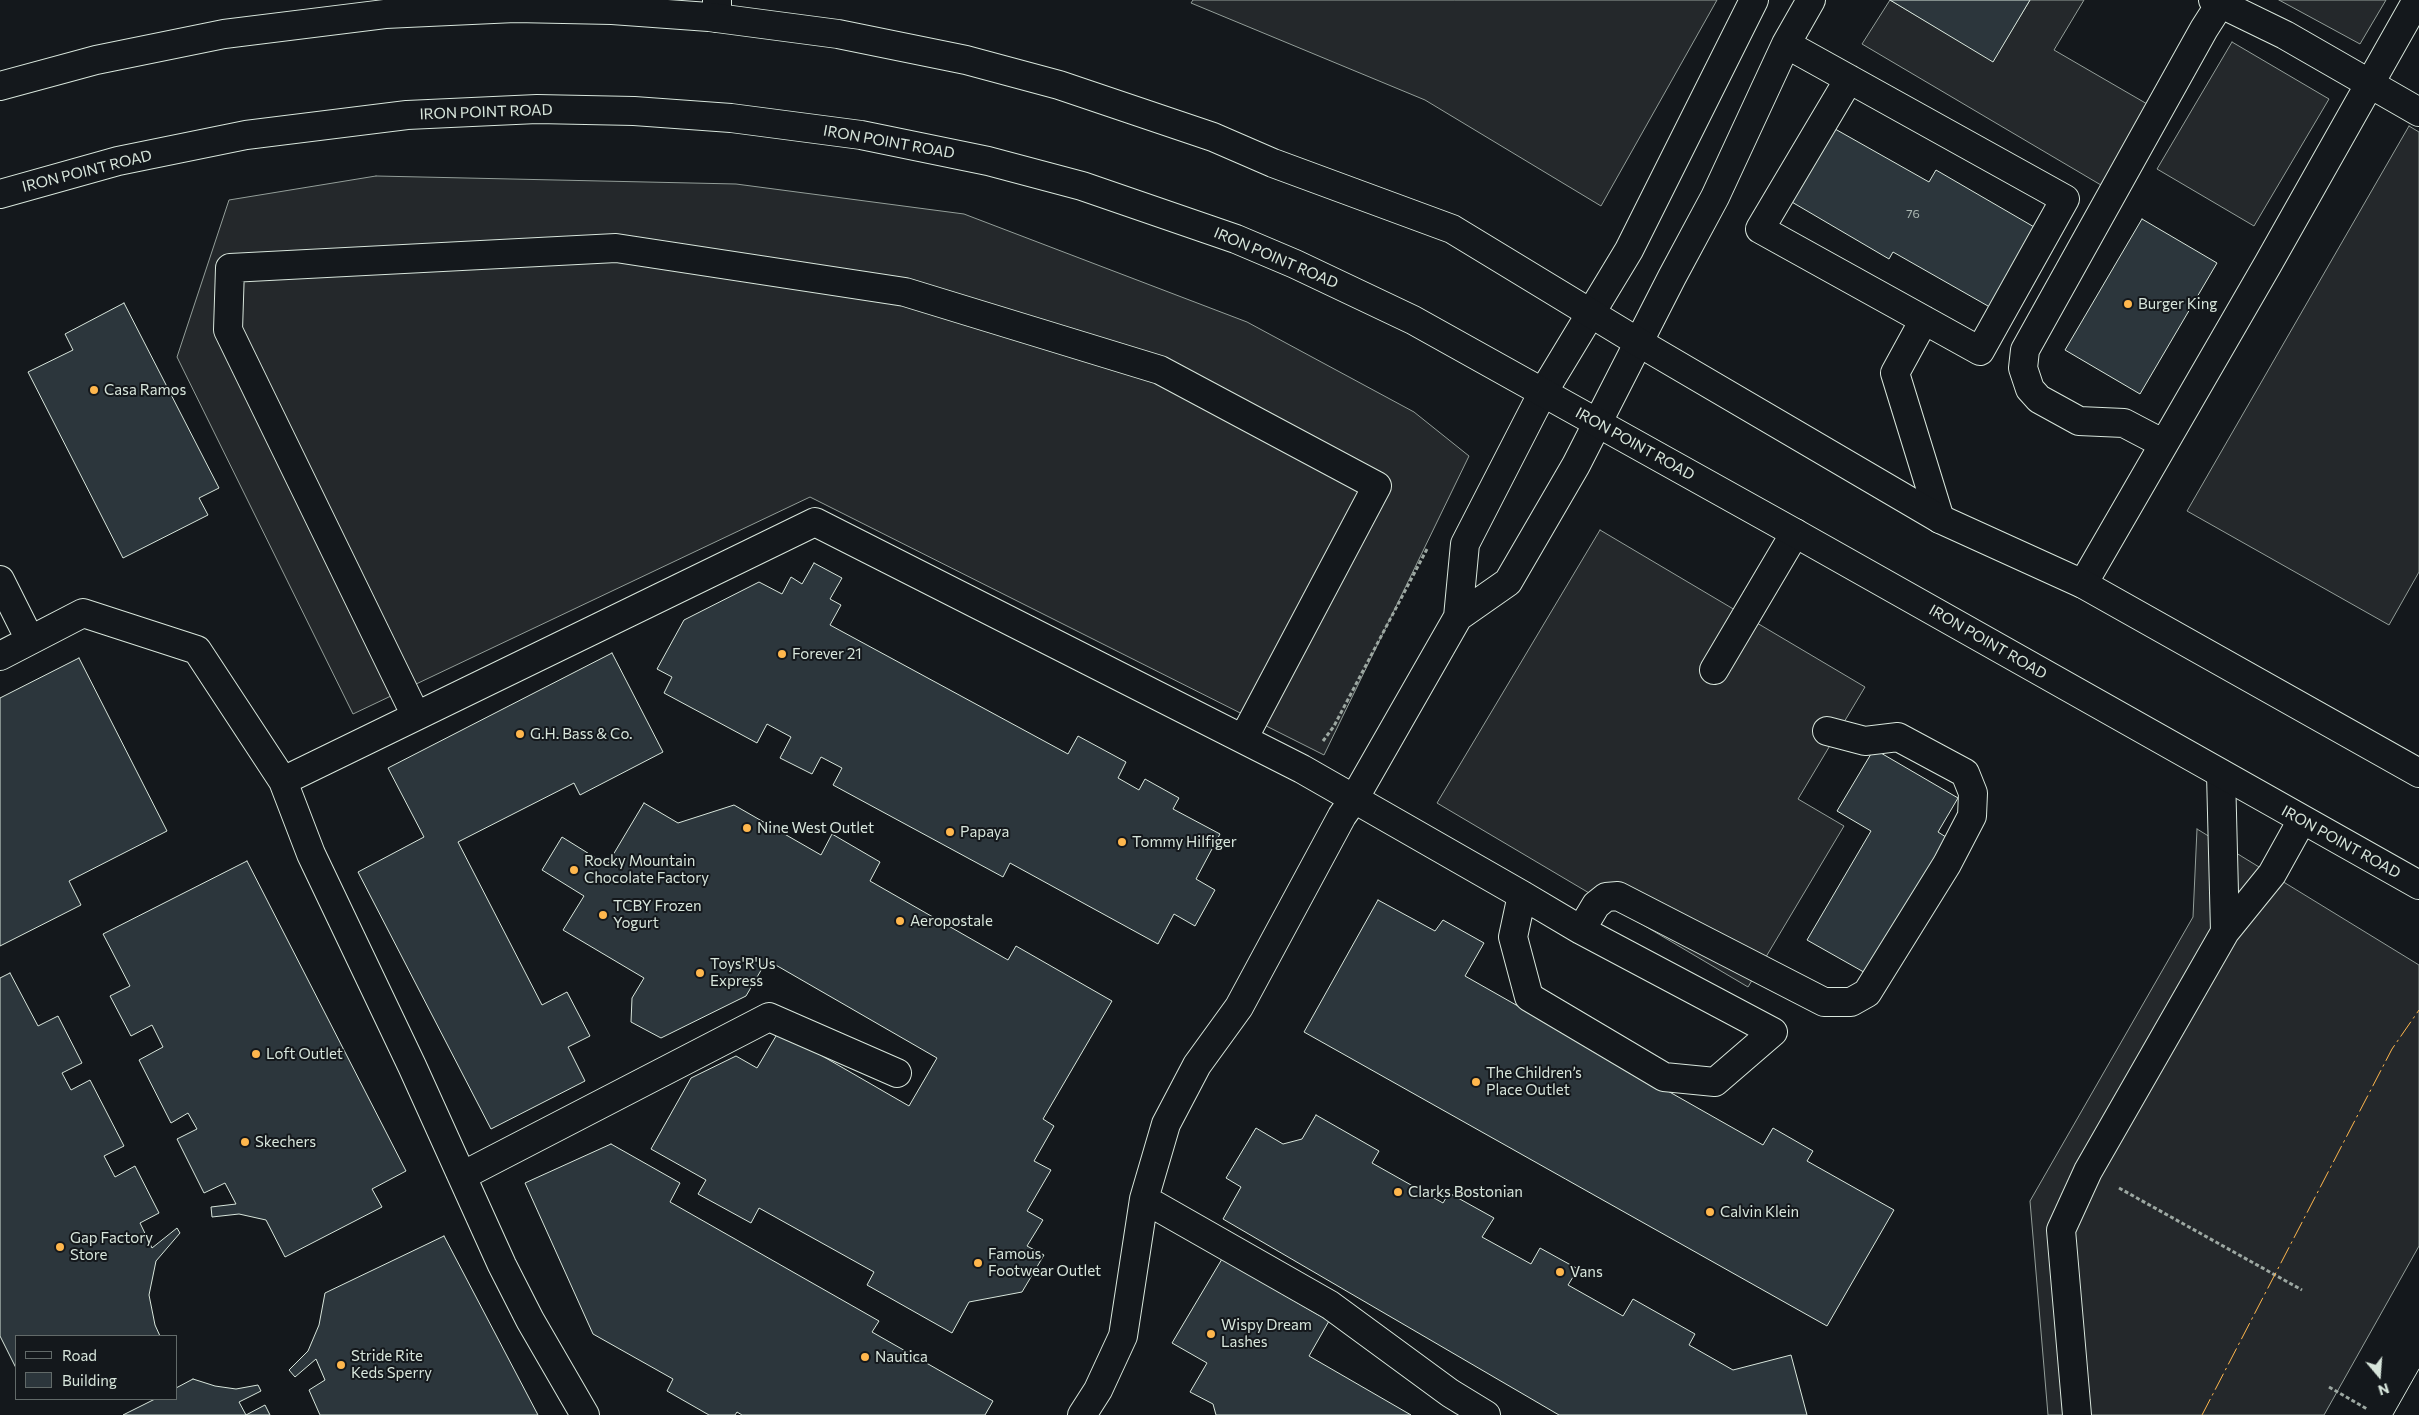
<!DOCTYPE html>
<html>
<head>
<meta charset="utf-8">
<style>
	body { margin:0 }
	#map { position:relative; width:2419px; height:1415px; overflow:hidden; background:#14181c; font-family:Commissioner,sans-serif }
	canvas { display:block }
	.legend { position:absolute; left:15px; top:1335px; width:162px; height:65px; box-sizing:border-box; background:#14181c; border:1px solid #626a69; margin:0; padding:6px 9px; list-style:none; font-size:15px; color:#d8e6dc }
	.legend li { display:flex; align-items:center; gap:10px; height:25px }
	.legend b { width:25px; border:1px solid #626a69 }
	.north { position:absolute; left:2354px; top:1350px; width:50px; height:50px; -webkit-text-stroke:4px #14181c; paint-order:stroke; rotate:162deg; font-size:14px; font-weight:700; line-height:20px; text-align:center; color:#d8e6dc }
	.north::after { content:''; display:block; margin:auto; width:18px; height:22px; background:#d8e6dc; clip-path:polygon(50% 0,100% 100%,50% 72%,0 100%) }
</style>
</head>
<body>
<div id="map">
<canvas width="2419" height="1415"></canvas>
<ul class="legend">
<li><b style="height:6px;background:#14181c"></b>Road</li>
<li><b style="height:14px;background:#2c363c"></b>Building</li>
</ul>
<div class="north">N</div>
</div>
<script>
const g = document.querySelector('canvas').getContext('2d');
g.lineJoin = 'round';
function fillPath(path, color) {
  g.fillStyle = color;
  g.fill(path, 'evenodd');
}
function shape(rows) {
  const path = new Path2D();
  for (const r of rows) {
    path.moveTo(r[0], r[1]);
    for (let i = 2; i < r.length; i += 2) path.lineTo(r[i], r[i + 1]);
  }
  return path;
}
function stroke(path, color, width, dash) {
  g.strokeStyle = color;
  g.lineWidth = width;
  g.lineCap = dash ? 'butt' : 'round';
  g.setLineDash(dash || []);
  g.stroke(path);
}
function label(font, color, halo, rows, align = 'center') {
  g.font = font + ' Commissioner,sans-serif';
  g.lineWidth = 4;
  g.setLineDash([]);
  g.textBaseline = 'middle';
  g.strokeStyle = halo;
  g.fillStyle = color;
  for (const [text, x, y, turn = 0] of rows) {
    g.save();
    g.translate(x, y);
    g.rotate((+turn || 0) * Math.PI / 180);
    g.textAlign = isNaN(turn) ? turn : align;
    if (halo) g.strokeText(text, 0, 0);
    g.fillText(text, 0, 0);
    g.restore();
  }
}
const parking = shape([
	[1193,0,1717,0,1601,206,1425,100,1191,3,1193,0],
	[1890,0,1993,61,2030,0,2084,0,2054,50,2154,108,2106,188,1862,44,1890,0],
	[2279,0,2386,0,2360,44,2279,0],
	[2232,42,2329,99,2254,226,2157,169,2232,42],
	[2409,126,2419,132,2419,572,2389,625,2187,511,2409,126],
	[376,176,736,184,964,214,1247,322,1414,412,1469,456,1324,755,810,497,353,714,177,357,229,200,376,176],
	[1600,530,1865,687,1798,799,1844,826,1748,987,1437,803,1600,530],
	[2197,829,2419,965,2419,1246,2324,1415,2048,1415,2030,1201,2193,917,2197,829]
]);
const building = shape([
	[1890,0,2030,0,1993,62,1890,0],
	[1828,125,1929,182,1936,170,2041,231,1995,310,1893,252,1889,259,1785,198,1828,125],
	[2142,219,2217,263,2140,394,2065,350,2142,219],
	[124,303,219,488,199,498,208,515,123,558,28,372,73,350,65,334,124,303],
	[814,563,842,578,830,599,841,605,830,625,1068,754,1078,736,1126,762,1118,778,1139,790,1145,779,1179,798,1173,809,1220,834,1196,879,1215,890,1195,926,1174,914,1158,944,1010,863,1003,877,833,785,842,768,821,757,812,774,780,758,791,737,767,724,757,743,664,693,672,677,657,669,684,620,759,582,782,594,791,577,802,584,814,563],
	[612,653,663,752,580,795,574,783,458,842,542,1005,567,992,590,1036,568,1047,585,1081,491,1129,358,872,424,837,388,768,612,653],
	[79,658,167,831,69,881,81,905,0,946,0,698,79,658],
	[1874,749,1958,798,1938,832,1949,839,1869,975,1807,940,1871,831,1837,811,1874,749],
	[644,803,678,823,734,805,821,855,832,834,880,862,870,881,1008,960,1016,946,1112,1001,1043,1119,1054,1126,1034,1161,1051,1170,1027,1211,1043,1220,1027,1246,1044,1255,1022,1292,969,1302,952,1333,867,1285,874,1272,759,1208,751,1223,698,1194,706,1180,651,1149,691,1078,736,1056,757,1068,779,1031,909,1106,937,1058,767,960,746,996,661,1038,631,1022,632,998,644,978,563,930,584,896,542,870,562,837,607,865,644,803],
	[247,861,406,1171,372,1189,382,1207,285,1257,266,1220,239,1214,212,1217,211,1207,236,1204,225,1183,204,1193,177,1139,197,1129,188,1113,171,1123,139,1060,163,1047,152,1025,131,1036,110,996,130,986,103,934,247,861],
	[1378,900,1435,931,1443,920,1484,943,1465,976,1763,1145,1773,1128,1813,1151,1807,1161,1894,1210,1827,1326,1304,1032,1378,900],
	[10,973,38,1026,58,1016,82,1063,62,1073,71,1090,90,1080,124,1146,104,1156,115,1177,135,1166,159,1213,140,1223,152,1248,177,1228,180,1233,156,1261,149,1295,155,1325,160,1336,16,1336,16,1368,0,1336,0,978,10,973],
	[1316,1115,1379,1151,1372,1163,1443,1203,1449,1193,1494,1218,1482,1237,1531,1264,1540,1248,1578,1269,1568,1285,1623,1316,1633,1299,1695,1334,1689,1345,1733,1370,1791,1355,1807,1415,1559,1415,1223,1219,1241,1187,1226,1178,1256,1128,1283,1144,1302,1139,1316,1115],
	[611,1144,680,1183,670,1202,879,1321,872,1332,993,1401,985,1415,742,1415,737,1412,735,1415,709,1415,667,1391,673,1379,593,1334,525,1183,611,1144],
	[444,1236,538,1415,320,1415,309,1390,325,1380,316,1359,295,1377,289,1370,308,1351,319,1325,325,1293,444,1236],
	[1222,1259,1329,1321,1309,1356,1411,1415,1216,1415,1213,1404,1190,1392,1207,1363,1172,1343,1222,1259],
	[193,1379,215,1386,236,1389,258,1385,261,1391,239,1402,246,1415,265,1405,270,1415,123,1415,155,1399,176,1399,176,1388,193,1379]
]);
const path = shape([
	[1323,741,1334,726,1427,549],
	[2119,1188,2302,1290],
	[2329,1387,2367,1409]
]);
const minor = shape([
	[2213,0,2285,35,2419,112],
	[717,18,717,0],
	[1786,44,2065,199,1980,351,1760,229,1849,79],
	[1924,320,1895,373,1940,519],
	[2164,444,2124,423,2079,421,2039,399,2030,389,2023,368,2025,350,2204,29,2220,4],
	[0,580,30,640],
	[2083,584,2268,264,2417,0],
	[1458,617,1508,582,1576,465,1672,277,1715,197,1786,44,1811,0],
	[0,656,83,613,197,650,283,781,311,854,412,1066,502,1265,530,1320,585,1415],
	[1714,670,1795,533],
	[416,716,228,330,230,268,616,248,905,292,1160,370,1377,486,1243,739],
	[2221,774,2225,932],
	[283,781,815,522,1302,769,1522,895,1581,930,1773,1032,1715,1082,1664,1077,1529,997,1513,937,1522,895],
	[1581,930,1596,905,1606,897,1618,896,1824,1002,1851,1002,1867,993,1947,864,1972,816,1973,793,1965,773,1898,737,1865,741,1827,731],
	[462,1176,769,1017,897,1073],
	[1144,1199,1330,1305,1450,1393,1486,1415],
	[1082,1415,1098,1390,1123,1336,1144,1199,1166,1124,1197,1065,1239,1007,1342,816,1354,799,1458,617,1465,544,1542,394,1629,250,1754,0],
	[2077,1415,2061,1230,2088,1171,2225,932,2272,874,2302,820]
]);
const major = shape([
	[0,86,96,60,224,34,385,14,515,8,612,10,709,17,838,34,966,60,1059,85,1213,137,1273,163,1452,229,1638,342,1940,519,2083,584,2419,773],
	[0,194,118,161,246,135,407,115,537,109,634,111,731,118,861,135,988,161,1082,186,1236,239,1295,264,1413,320,1795,533,2419,885]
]);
const tram = shape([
	[2393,1415,2419,1369]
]);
const power = shape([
	[2202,1415,2392,1049,2419,1010]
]);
const markers = [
	[2128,304,5,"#ffb74d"],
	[94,390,5,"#ffb74d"],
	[782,654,5,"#ffb74d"],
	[520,734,5,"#ffb74d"],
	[747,828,5,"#ffb74d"],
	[950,832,5,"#ffb74d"],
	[1122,842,5,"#ffb74d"],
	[574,870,5,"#ffb74d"],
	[603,915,5,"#ffb74d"],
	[900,921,5,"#ffb74d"],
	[700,973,5,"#ffb74d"],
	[256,1054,5,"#ffb74d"],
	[1476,1082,5,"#ffb74d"],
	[245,1142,5,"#ffb74d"],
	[1398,1192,5,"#ffb74d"],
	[1710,1212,5,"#ffb74d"],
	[60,1247,5,"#ffb74d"],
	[978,1263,5,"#ffb74d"],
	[1560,1272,5,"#ffb74d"],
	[1211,1334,5,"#ffb74d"],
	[865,1357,5,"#ffb74d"],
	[341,1365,5,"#ffb74d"]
];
const numberNames = [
	["76",1913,214]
];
const streetNames = [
	["IRON POINT ROAD",486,112,-2],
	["IRON POINT ROAD",889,142,10],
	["IRON POINT ROAD",87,171,-14],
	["IRON POINT ROAD",1276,258,23],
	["IRON POINT ROAD",1635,444,29],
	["IRON POINT ROAD",1988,642,30],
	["IRON POINT ROAD",2341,842,29]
];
const poiNames = [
	["Burger King",2138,304],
	["Casa Ramos",104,390],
	["Forever 21",792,654],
	["G.H. Bass & Co.",530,734],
	["Nine West Outlet",757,828],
	["Papaya",960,832],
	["Tommy Hilfiger",1132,842],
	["Rocky Mountain",584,861],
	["Chocolate Factory",584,878],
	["TCBY Frozen",613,906],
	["Yogurt",613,923],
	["Aeropostale",910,921],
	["Toys'R'Us",710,964],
	["Express",710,981],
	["Loft Outlet",266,1054],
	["The Children’s",1486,1073],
	["Place Outlet",1486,1090],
	["Skechers",255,1142],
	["Clarks Bostonian",1408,1192],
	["Calvin Klein",1720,1212],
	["Gap Factory",70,1238],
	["Store",70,1255],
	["Famous",988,1254],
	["Footwear Outlet",988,1271],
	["Vans",1570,1272],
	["Wispy Dream",1221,1325],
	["Lashes",1221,1342],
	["Stride Rite",351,1356],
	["Keds Sperry",351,1373],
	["Nautica",875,1357]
];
fillPath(parking, '#24282b');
stroke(parking, '#939e99', 1);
fillPath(building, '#2c363c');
stroke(building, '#d8e6dc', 1);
stroke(minor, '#d8e6dc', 30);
stroke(major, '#d8e6dc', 30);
stroke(path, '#9da8a2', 3, [4, 2.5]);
stroke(minor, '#14181c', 28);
stroke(major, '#14181c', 28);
stroke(tram, '#d8e6dc', 1);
stroke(power, '#ffb74d', 1, [18, 4, 2.5, 4]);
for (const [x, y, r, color] of markers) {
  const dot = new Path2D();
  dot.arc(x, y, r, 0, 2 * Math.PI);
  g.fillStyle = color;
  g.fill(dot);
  stroke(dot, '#14181c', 2);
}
label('12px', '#adbab4', null, numberNames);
label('15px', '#d8e6dc', '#14181c', streetNames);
label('15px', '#d8e6dc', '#14181c', poiNames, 'left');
</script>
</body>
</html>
